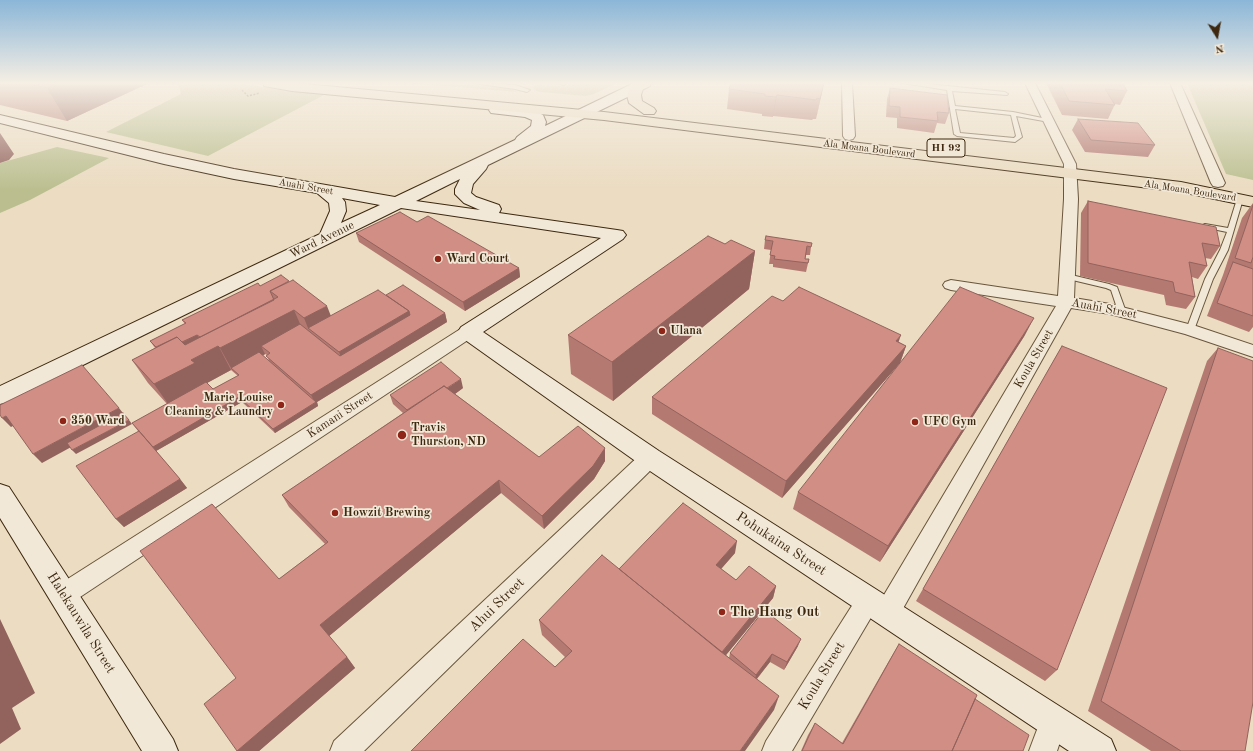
<!DOCTYPE html>
<html>
<head>
<meta charset="utf-8">
<style>
	body { margin:0 }
	#map { position:relative; width:1253px; height:751px; overflow:hidden; background:#ebdcc2; font-family:"Old Standard TT",serif }
	canvas { display:block }
	.north { position:absolute; left:1197px; top:16px; width:40px; height:40px; -webkit-text-stroke:3px #f2e8d7; paint-order:stroke; rotate:169deg; font-size:11px; font-weight:700; line-height:16px; text-align:center; color:#3e2910 }
	.north::after { content:''; display:block; margin:auto; width:14px; height:18px; background:#3e2910; clip-path:polygon(50% 0,100% 100%,50% 72%,0 100%) }
</style>
</head>
<body>
<div id="map">
<canvas width="1253" height="751"></canvas>
<div class="north">N</div>
</div>
<script>
const g = document.querySelector('canvas').getContext('2d');
g.lineJoin = 'round';
function fillPath(path, color) {
  g.fillStyle = color;
  g.fill(path, 'evenodd');
}
function shape(rows) {
  const path = new Path2D();
  for (const r of rows) {
    path.moveTo(r[0], r[1]);
    for (let i = 2; i < r.length; i += 2) path.lineTo(r[i], r[i + 1]);
  }
  return path;
}
function stroke(path, color, width, dash) {
  g.strokeStyle = color;
  g.lineWidth = width;
  g.lineCap = dash ? 'butt' : 'round';
  g.setLineDash(dash || []);
  g.stroke(path);
}
function label(font, color, halo, rows, align = 'center') {
  g.font = font + ' "Old Standard TT",serif';
  g.lineWidth = 3.5;
  g.setLineDash([]);
  g.textBaseline = 'middle';
  g.strokeStyle = halo;
  g.fillStyle = color;
  for (const [text, x, y, turn = 0] of rows) {
    g.save();
    g.translate(x, y);
    g.rotate((+turn || 0) * Math.PI / 180);
    g.textAlign = isNaN(turn) ? turn : align;
    if (halo) g.strokeText(text, 0, 0);
    g.fillText(text, 0, 0);
    g.restore();
  }
}
const green = shape([
	[178,83,235,83,324,95,208,156,106,132,181,94],
	[404,83,496,86,508,88,518,92],
	[578,83,617,83,594,94,586,96,540,92,536,91,533,87,536,85,557,86],
	[1187,83,1253,83,1253,180,1226,174],
	[57,147,109,158,30,200,0,213,0,163]
]);
const path = shape([
	[242,90,248,96,260,93]
]);
const lane = shape([
	[473,83,515,85,530,90,527,92,515,89,473,83],
	[557,83,566,83,564,85,557,83],
	[902,83,919,83,1005,92,1008,94,1007,95,952,91,955,106,1013,112,1052,120,1049,122,1016,116,1022,137,1015,142,957,136,954,134,947,90,902,83],
	[955,109,1011,115,1016,136,1014,138,960,133,955,109],
	[1240,197,1243,199,1228,250,1213,279,1194,330,1190,333,1187,332,1186,330,1205,279,1220,250,1227,232,1203,227,1201,226,1205,224,1228,228,1237,199,1240,197],
	[1064,274,1067,274,1109,284,1117,287,1126,312,1122,315,1119,314,1111,290,1106,288,1064,278,1063,276,1064,274]
]);
const street = shape([
	[842,83,852,83,855,136,853,139,849,140,845,139,843,136,842,83],
	[1025,83,1035,83,1076,164,1078,199,1074,298,1110,304,1196,326,1253,345,1253,357,1185,334,1110,314,1071,308,896,621,887,624,878,621,875,613,878,605,1056,306,951,290,945,288,943,285,945,282,951,280,1058,296,1064,199,1064,164,1025,83],
	[1170,83,1180,83,1225,183,1223,186,1218,187,1213,186,1211,183,1170,83],
	[468,326,474,328,476,332,474,336,71,603,63,606,55,603,51,595,55,587,462,328,468,326],
	[650,450,657,452,660,458,657,464,364,751,330,751,334,741,643,452,650,450],
	[868,590,876,593,880,601,876,609,792,751,762,751,766,741,860,593,868,590],
	[1054,708,1064,711,1067,721,1057,751,1029,751,1044,711,1054,708]
]);
const secondary = shape([
	[634,83,651,83,650,86,488,165,486,169,473,184,471,193,476,197,499,205,501,209,499,213,617,230,623,231,626,235,623,239,483,332,659,451,1111,739,1116,751,1069,751,641,465,461,337,458,332,461,327,601,238,401,208,8,402,0,404,0,386,320,234,330,211,329,203,317,193,234,179,164,164,0,123,0,115,164,154,234,169,395,197,515,140,517,137,531,126,532,120,525,117,491,113,489,110,491,107,496,106,533,110,543,115,546,122,545,126,634,83],
	[460,179,455,189,455,194,464,203,480,210,416,201,460,179],
	[342,198,380,205,341,223,346,211,345,202,342,198],
	[0,484,9,487,173,739,178,751,142,751,0,518,0,484]
]);
const primary = shape([
	[263,83,294,83,604,112,1181,182,1253,197,1253,207,1181,192,604,120,292,91,264,86,263,83],
	[633,83,643,83,644,86,641,95,642,101,654,108,656,111,654,114,644,114,629,103,627,95,633,83]
]);
const wall = shape([
	[0,83,149,83,67,121,0,105],
	[731,83,824,83,816,119,813,119,812,120,773,116,773,117,762,116,762,114,727,109,729,89],
	[1046,83,1123,83,1127,91,1120,105,1115,104,1108,119,1062,115],
	[890,88,949,113,945,124,937,123,934,133,897,128,897,118,886,117,887,99],
	[1078,119,1155,145,1148,157,1085,152,1072,130],
	[1088,201,1220,246,1211,259,1205,258,1207,266,1198,279,1192,277,1195,297,1186,309,1166,305,1164,295,1080,276,1081,213],
	[1253,203,1253,327,1249,332,1207,316,1223,275,1242,218],
	[417,222,519,268,520,277,465,311,359,242,356,233],
	[765,240,811,247,810,255,806,255,805,259,809,259,806,272,773,267,773,264,769,264,771,250,764,249],
	[755,251,749,289,613,401,571,374,568,335],
	[260,286,331,316,386,295,445,313,447,322,317,402,318,406,275,433,242,402,156,451,180,479,187,488,124,527,116,519,138,431,132,423,167,404,148,383,132,360,155,348,150,341,185,324,182,320],
	[265,354,267,355,269,360,263,356],
	[231,370,238,376,213,389,207,383],
	[783,301,899,342,906,346,900,363,782,498,652,414,652,397],
	[1025,335,880,562,793,509,798,492],
	[1062,346,1057,670,1045,681,916,601],
	[1218,348,1245,751,1151,751,1088,711,1207,361],
	[463,388,455,394,539,457,605,448,605,461,594,479,544,529,501,493,329,636,347,657,355,668,259,751,237,751,236,678,279,579,325,544,289,507,282,495,403,413,393,404,390,395],
	[735,553,721,569,736,580,776,586,773,598,726,655,729,658,730,653,798,646,784,670,770,662,757,679,774,710,555,667,565,657,542,635,539,620,619,569],
	[899,644,975,699,1023,751,801,751,808,735,815,723,842,743,890,659]
]);
const shadedWall = shape([
	[58,83,149,83,67,121,47,88],
	[824,83,816,119,820,99],
	[777,95,773,116,773,117,776,97],
	[0,133,14,154,9,160,0,163],
	[755,251,749,289,613,401,612,362],
	[519,268,520,277,465,311,463,302],
	[327,306,336,329,308,328,304,318],
	[294,310,304,333,261,346,265,354,235,371,231,368,220,348],
	[409,311,413,324,344,365,339,352],
	[445,313,447,322,317,402,318,406,275,433,273,429,315,403,311,395],
	[281,314,219,347,231,370,207,383,171,408,154,384,191,360],
	[1034,318,1025,335,880,562,888,546],
	[197,335,203,343,162,353],
	[901,335,895,352,896,341],
	[906,346,900,363,782,498,786,481],
	[461,379,463,388,448,399,410,413],
	[239,397,242,402,156,451,152,447],
	[119,408,126,417,42,463,33,454],
	[6,416,15,425,11,427,2,418],
	[129,420,132,424,76,454,72,450],
	[605,448,605,461,594,479,544,529,542,516],
	[180,479,187,488,124,527,116,519],
	[499,480,501,493,328,637,320,625],
	[737,541,735,553,714,577,716,565],
	[776,586,773,598,717,666,720,655],
	[0,619,35,693,12,708,21,729,0,744],
	[801,639,798,646,784,670,787,662],
	[772,654,770,662,754,682,756,675],
	[347,657,355,668,259,751,237,751],
	[779,696,774,710,745,751,740,751]
]);
const building = shape([
	[27,83,58,83,47,88,27,83],
	[731,83,824,83,820,99,817,98,816,100,777,95,776,97,765,96,765,94,729,89,731,83],
	[1060,83,1123,83,1127,91,1105,89,1115,105,1069,101,1060,83],
	[890,88,947,95,949,113,937,112,938,121,900,117,900,107,889,106,890,88],
	[1078,119,1138,123,1155,145,1091,140,1078,119],
	[1088,201,1216,227,1220,246,1202,243,1207,266,1189,262,1195,297,1175,292,1173,282,1088,263,1088,201],
	[1253,205,1253,257,1251,263,1235,258,1253,205],
	[400,212,417,222,428,216,519,268,463,302,356,233,400,212],
	[708,236,725,244,731,240,755,251,612,362,568,335,708,236],
	[766,236,812,243,811,247,807,246,805,259,809,259,808,263,774,259,775,256,770,255,773,241,765,240,766,236],
	[1233,262,1253,269,1253,316,1217,303,1233,262],
	[281,275,289,281,270,291,274,300,200,337,197,335,182,342,177,337,156,347,150,341,186,323,182,320,258,283,260,286,281,275],
	[293,280,327,306,304,318,294,310,220,348,218,346,191,360,195,363,154,384,132,360,177,337,185,345,278,297,270,291,293,280],
	[403,285,445,313,311,395,266,356,270,353,261,346,300,324,340,356,410,315,409,311,386,295,403,285],
	[799,287,901,335,896,341,906,346,786,481,652,397,772,296,783,301,799,287],
	[960,287,1034,318,888,546,798,492,960,287],
	[378,290,409,311,339,352,308,328,378,290],
	[1062,346,1167,388,1057,670,923,589,1062,346],
	[1218,348,1253,361,1253,702,1245,751,1181,751,1101,701,1218,348],
	[259,352,316,402,273,429,239,397,153,447,132,423,206,382,213,389,239,375,231,368,259,352],
	[441,362,461,379,447,388,444,386,407,410,390,395,441,362],
	[82,365,119,408,33,454,6,416,2,418,0,415,0,405,82,365],
	[444,386,539,457,578,426,605,448,593,466,542,516,499,480,320,625,347,657,237,751,204,704,236,678,140,551,212,504,279,579,328,542,282,495,444,386],
	[123,413,129,420,72,450,67,443,123,413],
	[139,431,180,479,116,519,76,466,139,431],
	[683,503,737,541,716,565,736,580,749,566,776,586,722,652,619,569,683,503],
	[602,555,720,651,779,696,740,751,411,751,523,639,555,667,572,651,539,620,602,555],
	[764,610,801,639,787,662,772,654,756,675,730,653,764,610],
	[899,644,977,695,952,751,802,751,815,723,843,744,899,644],
	[975,699,1029,735,1023,751,952,751,975,699]
]);
const markers = [
	[438,259,4,"#8f2418"],
	[662,331,4,"#8f2418"],
	[281,405,4,"#8f2418"],
	[63,421,4,"#8f2418"],
	[915,422,4,"#8f2418"],
	[402,435,5,"#8f2418"],
	[335,513,4,"#8f2418"],
	[722,612,4,"#8f2418"]
];
const farStreetnames = [
	["Ala Moana Boulevard",869,149,7],
	["Auahi Street",306,187,10],
	["Ala Moana Boulevard",1190,191,9]
];
const shields = [
	[946,148,38]
];
const shieldNames = [
	["HI 92",946,148]
];
const streetNames = [
	["Ward Avenue",322,240,-26],
	["Auahi Street",1104,309,11],
	["Koula Street",1034,359,-60],
	["Kamani Street",340,415,-33]
];
const poiNames = [
	["Ward Court",446,259],
	["Ulana",670,331],
	["Marie Louise",273,398,"right"],
	["Cleaning & Laundry",273,412,"right"],
	["350 Ward",71,421],
	["UFC Gym",923,422],
	["Travis",411,428],
	["Thurston, ND",411,442],
	["Howzit Brewing",343,513]
];
const nearStreetnames = [
	["Pohukaina Street",781,544,33],
	["Ahui Street",497,605,-44],
	["Halekauwila Street",81,623,58],
	["Koula Street",822,676,-59]
];
const nearPoinames = [
	["The Hang Out",730,612]
];
fillPath(green, '#bbbf90');
stroke(lane, '#69563c', 2);
stroke(street, '#69563c', 2);
stroke(secondary, '#3e2910', 2);
stroke(primary, '#3e2910', 2);
stroke(path, '#3e2910', 1.5, [2, 1.5]);
fillPath(lane, '#f2e8d7');
fillPath(street, '#f2e8d7');
fillPath(secondary, '#f2e8d7');
fillPath(primary, '#ebdcc2');
fillPath(wall, '#b47a72');
fillPath(shadedWall, '#92635d');
fillPath(building, '#d18e85');
stroke(building, '#92635d', 1);
const sky = g.createLinearGradient(0, 0, 0, 189);
sky.addColorStop(0, '#8bb6d8');
sky.addColorStop(0.44, '#f6efe4');
sky.addColorStop(1, '#f6efe400');
g.fillStyle = sky;
g.fillRect(0, 0, 1253, 189);
for (const [x, y, r, color] of markers) {
  const dot = new Path2D();
  dot.arc(x, y, r, 0, 2 * Math.PI);
  g.fillStyle = color;
  g.fill(dot);
  stroke(dot, '#f2e8d7', 1.5);
}
label('10px', '#3e2910', '#f2e8d7', farStreetnames);
for (const [x, y, w] of shields) {
  const box = new Path2D();
  box.roundRect(x - w / 2, y - 9, w, 18, 3);
  g.fillStyle = '#f2e8d7';
  g.fill(box);
  stroke(box, '#3e2910', 1);
}
label('bold 11px', '#3e2910', null, shieldNames);
label('12px', '#3e2910', '#f2e8d7', streetNames);
label('bold 12px', '#3e2910', '#f2e8d7', poiNames, 'left');
label('14px', '#3e2910', '#f2e8d7', nearStreetnames);
label('bold 14px', '#3e2910', '#f2e8d7', nearPoinames, 'left');
</script>
</body>
</html>
